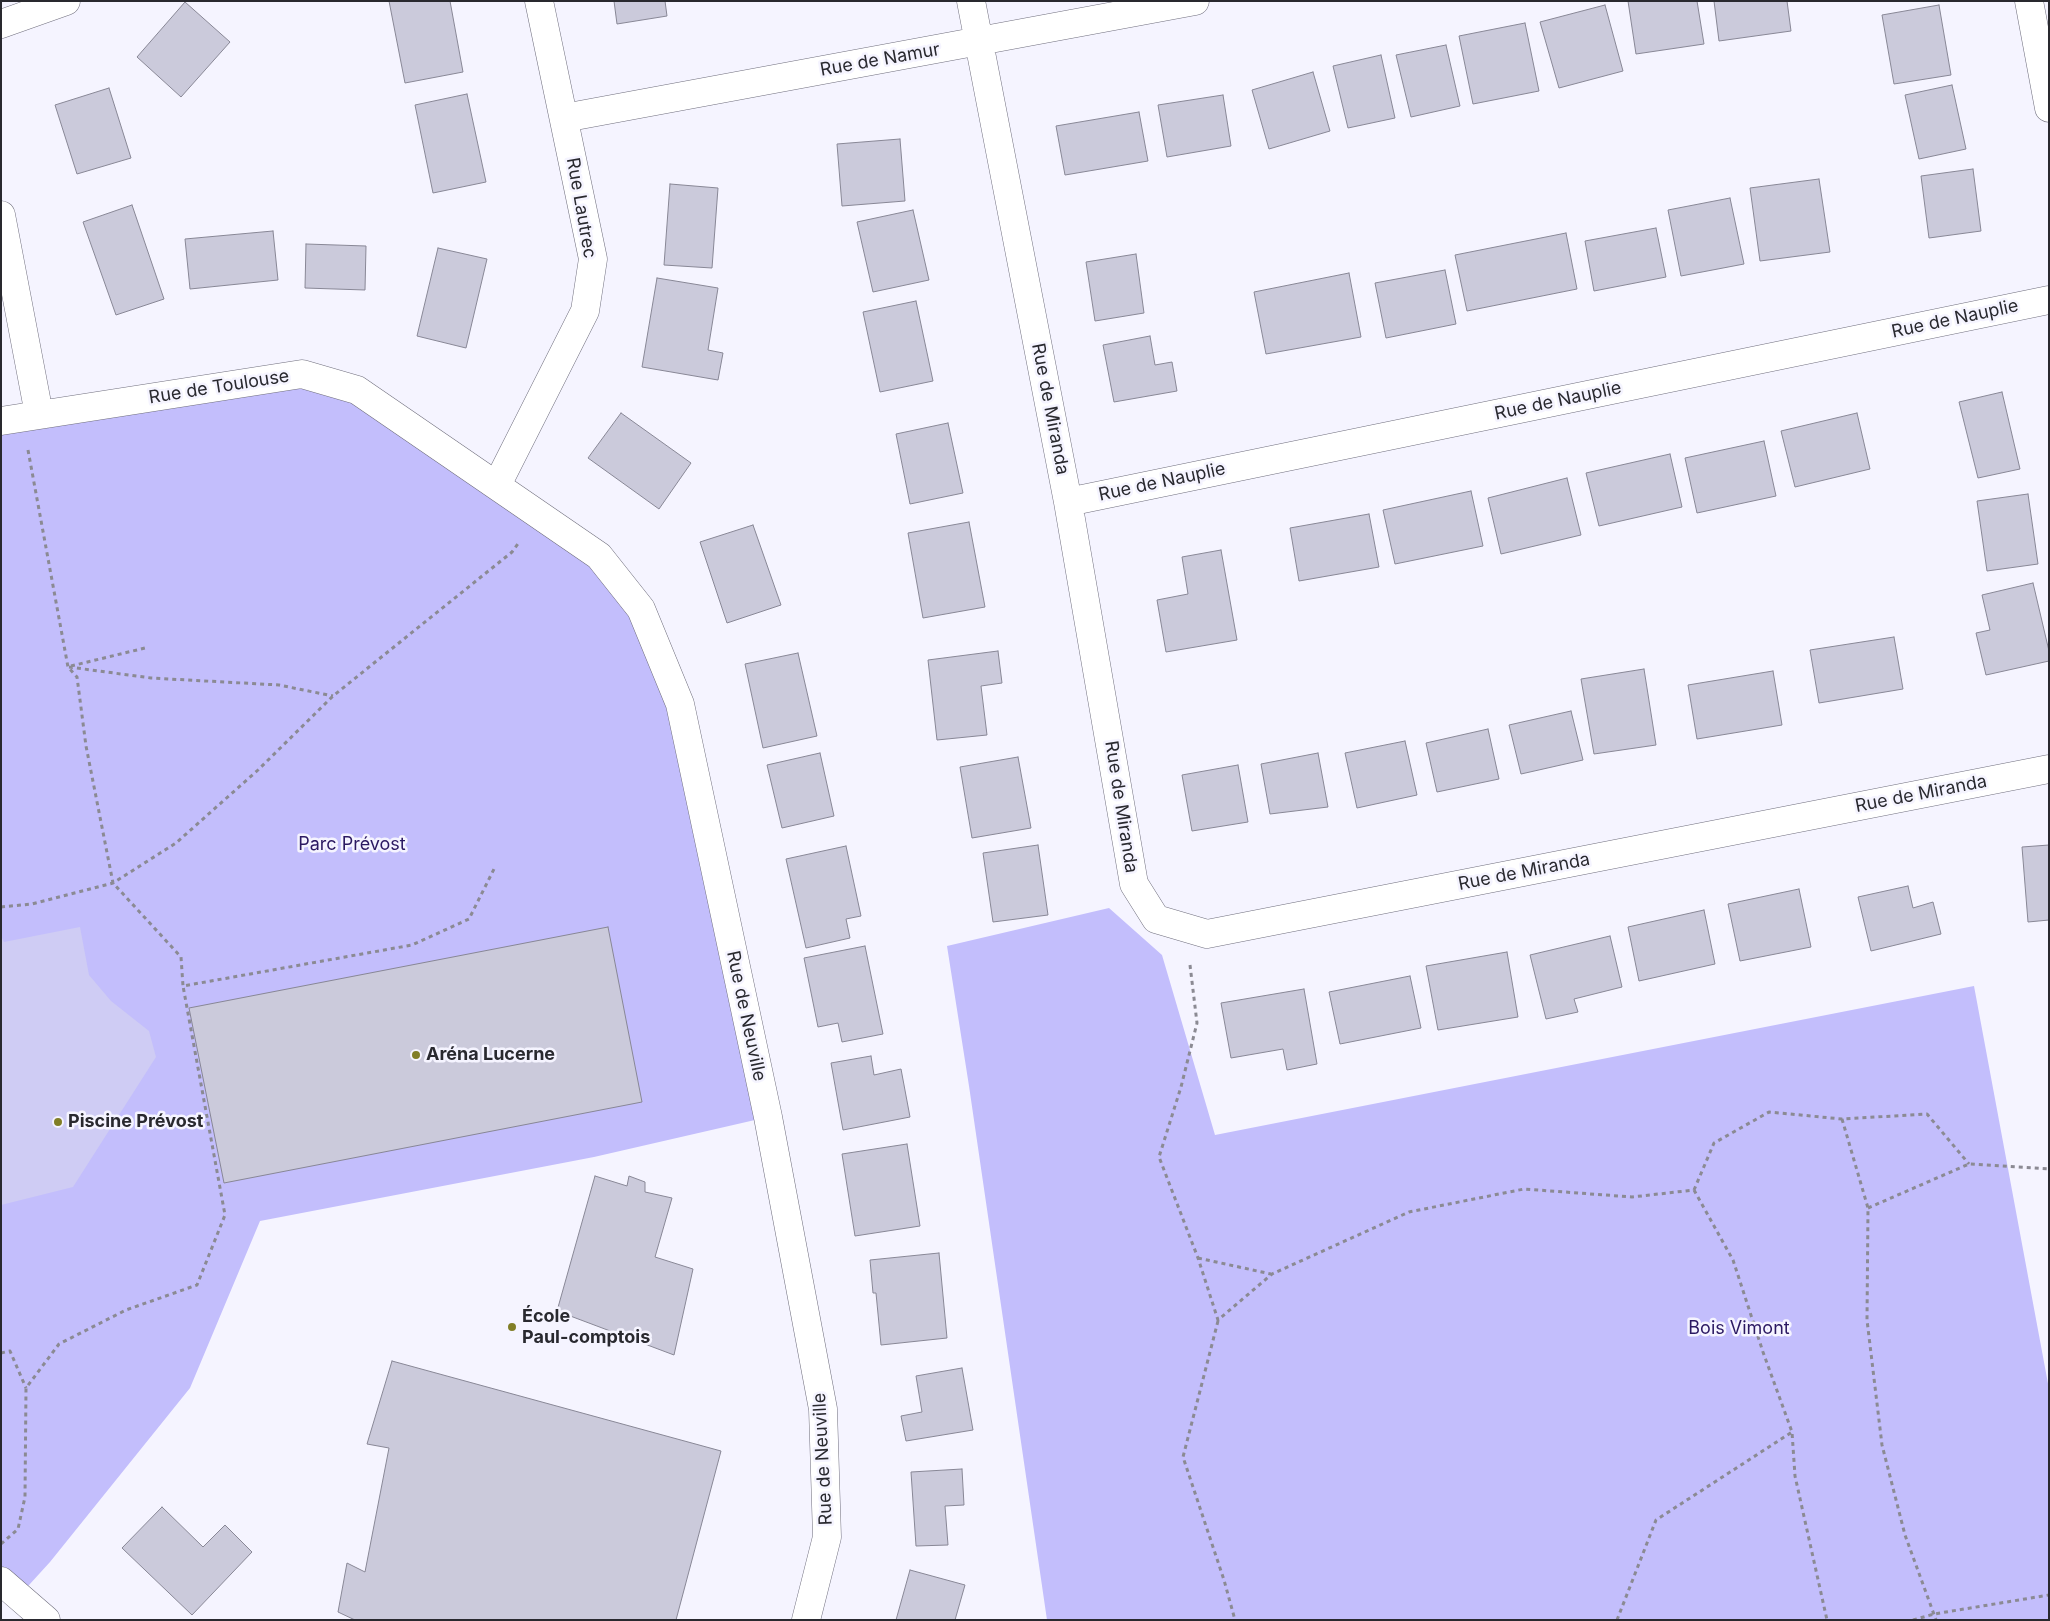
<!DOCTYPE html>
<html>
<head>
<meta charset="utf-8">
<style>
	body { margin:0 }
	#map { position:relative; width:2050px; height:1621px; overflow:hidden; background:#f5f4ff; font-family:Inter,sans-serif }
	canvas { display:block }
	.frame { position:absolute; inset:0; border:2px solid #29292f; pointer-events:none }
</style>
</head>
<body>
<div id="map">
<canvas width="2050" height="1621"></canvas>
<div class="frame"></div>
</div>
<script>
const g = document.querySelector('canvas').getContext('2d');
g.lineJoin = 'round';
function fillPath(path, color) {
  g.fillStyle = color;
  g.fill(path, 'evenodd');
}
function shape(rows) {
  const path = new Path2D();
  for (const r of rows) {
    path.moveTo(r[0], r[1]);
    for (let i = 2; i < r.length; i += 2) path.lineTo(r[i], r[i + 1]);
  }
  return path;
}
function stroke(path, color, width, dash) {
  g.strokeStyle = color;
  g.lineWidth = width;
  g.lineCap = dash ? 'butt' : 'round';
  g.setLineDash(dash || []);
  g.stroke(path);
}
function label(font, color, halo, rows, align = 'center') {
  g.font = font + ' Inter,sans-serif';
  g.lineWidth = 5;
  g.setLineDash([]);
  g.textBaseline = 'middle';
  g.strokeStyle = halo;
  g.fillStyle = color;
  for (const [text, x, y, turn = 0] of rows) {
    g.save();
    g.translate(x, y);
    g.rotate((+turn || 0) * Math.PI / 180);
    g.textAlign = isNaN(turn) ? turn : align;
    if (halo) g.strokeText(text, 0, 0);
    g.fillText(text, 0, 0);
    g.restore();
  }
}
const green = shape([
	[302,374,357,390,599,556,680,704,768,1117,594,1157,260,1221,190,1388,50,1562,19,1596,1,1581,1,421],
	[1109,908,1162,955,1215,1135,1974,986,2049,1389,2049,1620,1047,1620,969,1086,947,946]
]);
const water = shape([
	[80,927,89,975,111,1001,149,1031,156,1057,73,1187,1,1205,1,936,4,942]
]);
const building = shape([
	[389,1,450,1,463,72,405,83,389,1],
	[614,1,665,1,667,16,617,24,614,1],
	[1628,1,1697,1,1704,44,1636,54,1628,1],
	[1714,1,1787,1,1791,31,1719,41,1714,1],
	[185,2,230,42,181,97,137,57,185,2],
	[1605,5,1623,71,1559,88,1540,22,1605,5],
	[1939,5,1951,75,1894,84,1882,15,1939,5],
	[1525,23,1539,91,1473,104,1459,36,1525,23],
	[1446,45,1460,106,1411,117,1396,55,1446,45],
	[1381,55,1395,118,1348,128,1333,66,1381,55],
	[1313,72,1330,131,1269,149,1252,90,1313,72],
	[1952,85,1966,149,1919,159,1905,95,1952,85],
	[109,88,131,158,77,174,55,105,109,88],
	[467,94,486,182,433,193,415,105,467,94],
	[1223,95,1231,146,1167,157,1158,105,1223,95],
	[1139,112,1148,161,1065,175,1056,126,1139,112],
	[900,139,905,201,842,206,837,144,900,139],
	[1973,169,1981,231,1929,238,1921,176,1973,169],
	[1819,179,1830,252,1760,261,1750,188,1819,179],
	[670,184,718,188,712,268,664,265,670,184],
	[1730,198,1744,264,1681,276,1668,210,1730,198],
	[132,205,164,299,116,315,83,222,132,205],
	[913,210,929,280,873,292,857,222,913,210],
	[1656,228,1666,277,1594,291,1585,241,1656,228],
	[273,231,278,280,190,289,185,239,273,231],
	[1566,233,1577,289,1467,311,1455,255,1566,233],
	[306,244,366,246,365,290,305,288,306,244],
	[438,248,487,259,466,348,417,336,438,248],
	[1136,254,1144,313,1095,321,1086,262,1136,254],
	[1445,270,1456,324,1386,338,1375,283,1445,270],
	[1349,273,1361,337,1266,354,1254,292,1349,273],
	[657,278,718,288,708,350,723,353,718,380,642,367,657,278],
	[916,301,933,381,880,392,863,312,916,301],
	[1150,336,1155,365,1172,362,1177,391,1114,402,1103,345,1150,336],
	[2002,392,2020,469,1978,478,1959,402,2002,392],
	[621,413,691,463,659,509,588,458,621,413],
	[1857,413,1870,469,1795,487,1781,431,1857,413],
	[948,423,963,493,910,504,896,434,948,423],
	[1764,441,1776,496,1697,513,1685,458,1764,441],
	[1670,454,1682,507,1599,526,1586,473,1670,454],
	[1567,478,1581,535,1501,554,1488,498,1567,478],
	[1471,491,1483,546,1395,564,1383,510,1471,491],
	[2028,494,2038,564,1987,571,1977,501,2028,494],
	[1369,514,1379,567,1299,581,1290,528,1369,514],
	[969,522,985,607,923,618,908,533,969,522],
	[753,525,781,605,727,623,700,542,753,525],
	[1221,550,1237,640,1166,652,1157,600,1188,594,1182,557,1221,550],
	[2033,583,2049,651,2049,661,1986,675,1976,633,1990,630,1982,595,2033,583],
	[1894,637,1903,689,1819,703,1810,650,1894,637],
	[998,651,1002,683,981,686,987,735,937,740,928,660,998,651],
	[798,653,817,736,763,748,745,664,798,653],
	[1644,669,1656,745,1594,754,1581,679,1644,669],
	[1773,671,1782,725,1697,739,1688,685,1773,671],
	[1571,711,1583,760,1521,774,1509,725,1571,711],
	[1488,729,1499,779,1437,792,1426,743,1488,729],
	[1405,741,1417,795,1357,808,1345,753,1405,741],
	[820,753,834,816,782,828,767,765,820,753],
	[1318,753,1328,807,1270,814,1261,764,1318,753],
	[1018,757,1031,828,972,838,960,767,1018,757],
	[1238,765,1248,822,1192,831,1182,775,1238,765],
	[1038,845,1048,915,993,922,983,853,1038,845],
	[2049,845,2049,920,2028,922,2022,847,2049,845],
	[846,846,861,916,846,919,850,938,806,948,786,859,846,846],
	[1908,886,1913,908,1933,902,1941,934,1871,951,1858,897,1908,886],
	[1799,889,1811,947,1740,961,1728,904,1799,889],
	[1704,910,1715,964,1639,981,1628,927,1704,910],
	[608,927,642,1102,224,1183,189,1008,608,927],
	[1610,936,1622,987,1574,999,1578,1012,1546,1019,1530,955,1610,936],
	[865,946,883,1034,842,1042,838,1023,818,1027,804,958,865,946],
	[1507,952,1518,1017,1438,1030,1426,966,1507,952],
	[1410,976,1421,1028,1340,1044,1329,992,1410,976],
	[1304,989,1317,1064,1287,1070,1283,1049,1231,1058,1221,1003,1304,989],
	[871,1056,874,1075,901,1069,910,1117,843,1130,831,1063,871,1056],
	[907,1144,920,1226,855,1236,842,1154,907,1144],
	[595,1176,627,1186,629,1176,645,1182,645,1192,672,1198,655,1257,693,1269,674,1355,557,1311,595,1176],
	[939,1253,947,1338,881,1345,876,1293,873,1293,870,1260,939,1253],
	[392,1361,721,1451,676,1620,355,1620,338,1612,347,1563,365,1572,389,1448,367,1444,392,1361],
	[962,1368,973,1430,906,1441,901,1416,922,1412,916,1376,962,1368],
	[962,1469,964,1505,945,1506,948,1545,916,1546,911,1472,962,1469],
	[162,1507,203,1547,225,1525,252,1552,192,1615,122,1548,162,1507],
	[910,1570,965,1585,955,1620,896,1620,910,1570]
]);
const path = shape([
	[28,450,68,667,77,677,86,746,113,883,181,957,183,986,412,945,469,919,494,869],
	[71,666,145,648],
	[69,667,151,678,279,685,333,696],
	[1,907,32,904,113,883,176,843,258,770,333,696,512,552,520,541],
	[1190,965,1197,1023,1181,1087,1159,1157,1198,1258,1218,1320,1272,1274,1409,1212,1524,1189,1632,1197,1694,1190],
	[1842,1119,1868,1208,1867,1320,1882,1445,1905,1535,1936,1620],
	[1694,1190,1733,1260,1763,1352,1792,1432,1795,1476,1827,1620],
	[1694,1190,1714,1143,1769,1112,1842,1119,1927,1114,1969,1164],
	[1868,1208,1969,1164,2049,1169],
	[1198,1258,1271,1274],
	[1218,1321,1183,1457,1224,1580,1235,1620],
	[1,1353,10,1351,26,1388],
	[1,1544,18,1529,25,1497,26,1388,59,1344,126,1310,197,1285,225,1215,183,986],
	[1617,1620,1656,1520,1792,1432],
	[1913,1620,1934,1614,2049,1595]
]);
const minor = shape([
	[971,1,1068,502,1134,884,1156,919,1207,934,2049,769],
	[2029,1,2049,108],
	[1,24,66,1],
	[564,118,1195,1],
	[1,215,39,414],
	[1,421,302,374,357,390,599,556,641,609,680,704,768,1117,823,1409,827,1537,806,1620],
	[497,485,585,311,593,259,539,1],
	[1068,502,2049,300],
	[1,1581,46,1620]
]);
const markers = [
	[416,1055,5,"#817e27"],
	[58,1122,5,"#817e27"],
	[512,1327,5,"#817e27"]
];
const streetNames = [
	["Rue de Namur",880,60,-10],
	["Rue Lautrec",581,208,80],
	["Rue de Nauplie",1955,319,-12],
	["Rue de Toulouse",219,387,-9],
	["Rue de Nauplie",1558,401,-12],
	["Rue de Miranda",1050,409,79],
	["Rue de Nauplie",1162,482,-12],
	["Rue de Miranda",1921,794,-11],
	["Rue de Miranda",1121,807,81],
	["Rue de Miranda",1524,872,-11],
	["Rue de Neuville",746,1016,78],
	["Rue de Neuville",823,1459,-93]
];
const parkNames = [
	["Parc Prévost",352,845],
	["Bois Vimont",1739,1329]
];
const poiNames = [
	["Aréna Lucerne",426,1055],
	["Piscine Prévost",68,1122],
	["École",522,1317],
	["Paul-comptois",522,1338]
];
fillPath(green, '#c3befc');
fillPath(water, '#cfccf4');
fillPath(building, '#cbcadb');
stroke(building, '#888796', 1);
stroke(minor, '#706f7e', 29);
stroke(path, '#8b8a93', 3, [4, 4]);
stroke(minor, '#fff', 28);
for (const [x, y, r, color] of markers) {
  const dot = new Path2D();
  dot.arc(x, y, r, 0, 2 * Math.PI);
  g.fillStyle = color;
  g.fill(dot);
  stroke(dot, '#f5f4ff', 2);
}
label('18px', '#29292f', '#f5f4ff', streetNames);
label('18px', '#2b1962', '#f5f4ff', parkNames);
label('bold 18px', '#29292f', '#f5f4ff', poiNames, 'left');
</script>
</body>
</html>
